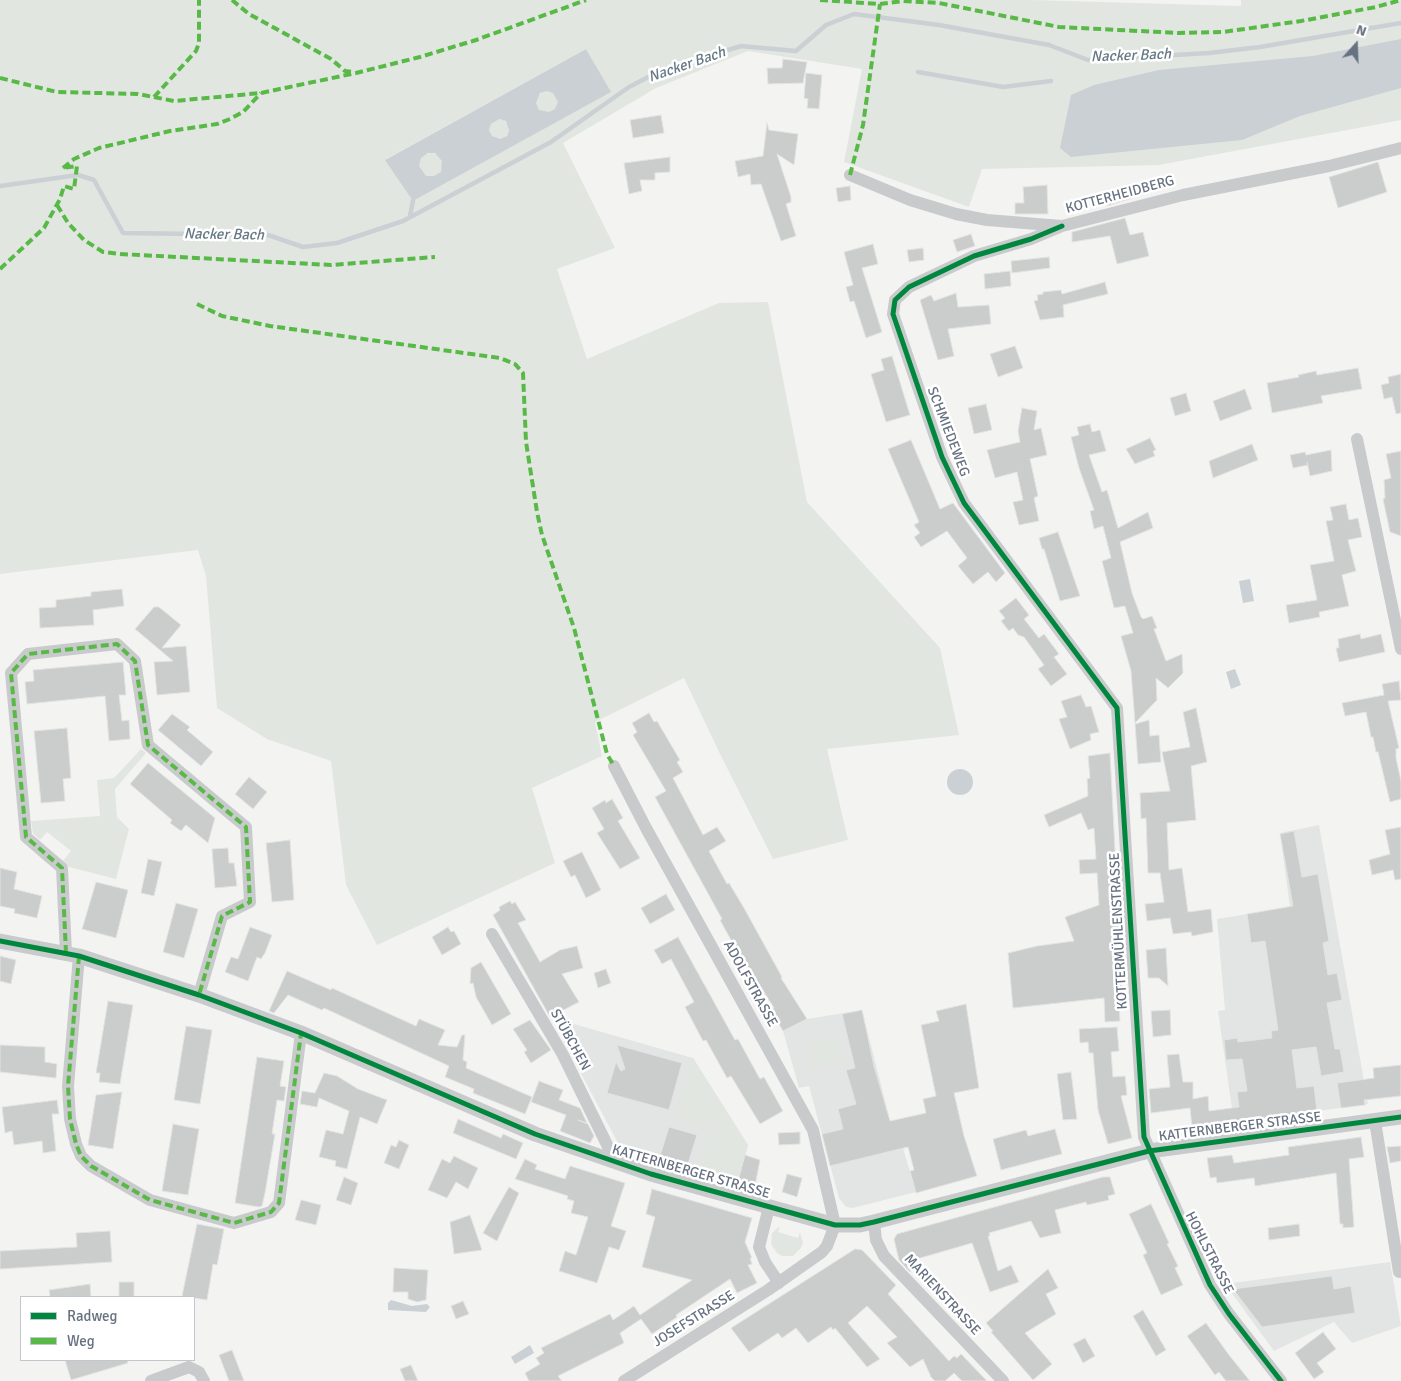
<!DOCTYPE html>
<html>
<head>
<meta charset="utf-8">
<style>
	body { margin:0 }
	#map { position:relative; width:1401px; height:1381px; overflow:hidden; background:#f3f4f2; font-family:Signika,sans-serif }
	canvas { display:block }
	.legend { position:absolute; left:20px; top:1296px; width:175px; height:65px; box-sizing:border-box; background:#fff; border:1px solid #c2c6cd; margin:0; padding:6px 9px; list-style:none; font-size:15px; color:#667181 }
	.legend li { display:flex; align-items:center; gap:10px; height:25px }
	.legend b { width:25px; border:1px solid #c2c6cd }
	.north { position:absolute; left:1331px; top:20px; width:50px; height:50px; -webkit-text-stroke:4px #fff; paint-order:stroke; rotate:20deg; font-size:14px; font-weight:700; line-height:20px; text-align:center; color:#667181 }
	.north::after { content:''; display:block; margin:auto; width:18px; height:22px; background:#667181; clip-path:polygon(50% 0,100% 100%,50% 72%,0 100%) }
</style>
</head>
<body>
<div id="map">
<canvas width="1401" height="1381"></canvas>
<ul class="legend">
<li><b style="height:6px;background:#00873e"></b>Radweg</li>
<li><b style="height:6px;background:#58b947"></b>Weg</li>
</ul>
<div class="north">N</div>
</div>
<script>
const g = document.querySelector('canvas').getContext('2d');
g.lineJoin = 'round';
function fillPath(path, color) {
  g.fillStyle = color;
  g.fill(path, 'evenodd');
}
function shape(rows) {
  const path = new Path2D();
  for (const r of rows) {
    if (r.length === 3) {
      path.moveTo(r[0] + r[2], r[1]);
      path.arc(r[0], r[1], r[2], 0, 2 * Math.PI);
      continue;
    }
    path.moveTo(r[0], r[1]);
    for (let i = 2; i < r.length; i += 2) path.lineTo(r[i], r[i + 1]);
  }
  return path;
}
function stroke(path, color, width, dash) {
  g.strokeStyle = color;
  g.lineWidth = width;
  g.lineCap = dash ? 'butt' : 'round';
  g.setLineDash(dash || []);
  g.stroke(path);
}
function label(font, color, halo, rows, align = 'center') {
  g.font = font + ' Signika,sans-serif';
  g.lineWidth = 5;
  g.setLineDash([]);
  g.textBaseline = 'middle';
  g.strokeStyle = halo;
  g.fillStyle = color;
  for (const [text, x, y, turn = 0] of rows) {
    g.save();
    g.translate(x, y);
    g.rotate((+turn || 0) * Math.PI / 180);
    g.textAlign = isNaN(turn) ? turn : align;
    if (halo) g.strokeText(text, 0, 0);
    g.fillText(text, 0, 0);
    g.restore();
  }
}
const built = shape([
	[1319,825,1368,1104,1234,1123,1218,1011,1225,1010,1217,919,1290,907,1280,833],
	[862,1010,891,1124,903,1148,916,1192,853,1208,846,1207,839,1198,809,1086,799,1088,783,1031,807,1019],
	[567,1022,693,1058,748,1145,738,1181,620,1147,558,1030],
	[1390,1262,1401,1326,1352,1343,1334,1322,1274,1351,1225,1284]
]);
const green = shape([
	[0,0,1031,0,1241,6,1241,0,1401,0,1401,120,1159,165,982,169,969,207,844,162,862,69,748,51,656,88,563,143,615,248,557,269,587,359,719,303,768,302,807,502,940,648,959,735,827,749,848,840,773,859,720,754,684,678,595,722,602,756,532,788,555,863,377,945,346,885,331,761,267,739,217,708,206,576,198,550,0,574],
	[586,49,610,92,413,201,386,159],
	[547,102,11],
	[499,129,10],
	[431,165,12],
	[141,749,146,753,115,789,117,817,129,829,116,879,69,867,63,861,71,851,47,832,40,840,33,833,31,821,100,816,97,780,114,778],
	[836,1037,842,1060,813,1067,807,1045],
	[693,1058,748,1145,738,1181,698,1170,709,1128,675,1117],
	[780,1226,778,1232,798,1238,800,1232,803,1243,801,1248,793,1256,782,1256,777,1253,771,1244,772,1233]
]);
const water = shape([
	[1401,39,1401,88,1300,116,1242,140,1071,157,1060,148,1071,95,1094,85,1159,70,1313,56],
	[586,49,611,92,413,201,385,160],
	[547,91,553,93,558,102,555,109,549,112,539,110,536,103,540,93],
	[499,119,506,121,509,130,507,136,500,139,492,136,489,130,491,124],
	[428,153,435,153,442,161,441,172,434,176,426,176,419,166,421,158],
	[1250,579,1254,601,1243,603,1239,581],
	[1235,669,1241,685,1231,689,1226,672],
	[960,782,13],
	[391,1300,412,1306,427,1304,430,1307,426,1312,388,1310,388,1303],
	[530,1345,534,1353,515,1364,511,1357]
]);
const stream = shape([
	[918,72,1003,87,1051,81],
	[0,186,78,175,94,180,123,233,268,235,303,247,337,243,403,221,551,142,629,87,660,71,741,46,796,51,826,25,854,14,939,25,1049,45,1088,60,1209,53,1260,47,1401,23],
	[410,216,413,201]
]);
const building = shape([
	[783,59,807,62,803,83,768,84,767,68,782,68,783,59],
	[806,73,822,75,819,109,807,108,808,99,804,98,806,73],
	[661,115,664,133,633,138,630,120,661,115],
	[767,123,769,130,798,134,794,165,777,154,791,197,791,202,786,204,796,236,781,241,761,184,751,185,750,174,738,177,735,161,763,156,767,123],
	[670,157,670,172,655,173,655,180,640,180,642,191,629,194,624,163,670,157],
	[1378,162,1387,192,1338,208,1329,177,1378,162],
	[1130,184,1133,198,1107,206,1105,197,1114,195,1113,189,1130,184],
	[1047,185,1048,214,1015,214,1015,203,1024,203,1023,187,1047,185],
	[850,186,851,200,838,202,836,188,850,186],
	[1125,218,1130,235,1143,232,1149,256,1117,264,1110,236,1072,242,1072,232,1125,218],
	[971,234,975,246,957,252,953,240,971,234],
	[873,244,878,264,862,268,882,332,866,338,854,301,850,302,846,287,853,285,844,252,873,244],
	[923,248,924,260,909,262,907,250,923,248],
	[1049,257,1050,268,1012,273,1011,261,1049,257],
	[1010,271,1011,286,985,289,984,274,1010,271],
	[1105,282,1108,294,1063,305,1064,317,1040,320,1034,301,1038,300,1037,295,1043,294,1043,292,1061,290,1062,294,1105,282],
	[956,293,958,307,989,305,991,324,948,329,954,356,938,360,920,300,931,295,934,301,956,293],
	[1015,346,1023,368,998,377,990,354,1015,346],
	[892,356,910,415,886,422,871,374,884,370,881,359,892,356],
	[1358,368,1362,389,1321,396,1323,403,1272,413,1267,383,1299,377,1298,375,1316,371,1317,375,1358,368],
	[1401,374,1401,413,1396,414,1392,397,1384,399,1381,385,1389,383,1388,377,1401,374],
	[1245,389,1252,409,1220,421,1213,401,1245,389],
	[1186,393,1191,411,1175,416,1170,398,1186,393],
	[986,404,992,430,974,434,968,408,986,404],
	[1022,408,1037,411,1034,430,1041,428,1047,455,1030,459,1038,496,1034,498,1039,521,1019,525,1013,502,1023,500,1017,472,995,478,987,450,1020,442,1018,431,1022,408],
	[1090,424,1092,432,1100,430,1106,451,1089,455,1102,492,1107,490,1118,528,1148,512,1153,528,1120,542,1132,593,1141,617,1143,619,1152,616,1157,628,1154,629,1166,661,1182,654,1183,673,1168,688,1156,678,1157,700,1135,723,1131,671,1121,636,1133,633,1125,606,1114,608,1102,561,1111,558,1103,526,1094,529,1090,511,1094,510,1079,468,1071,437,1079,435,1077,427,1090,424],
	[1150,438,1156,450,1153,451,1155,456,1135,464,1126,449,1150,438],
	[911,440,940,509,953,503,1005,573,996,582,988,572,973,584,958,566,967,558,947,531,921,547,914,537,920,533,914,525,919,522,888,449,911,440],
	[1252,444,1258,460,1213,478,1209,461,1252,444],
	[1331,450,1332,471,1310,476,1307,462,1308,465,1293,468,1290,455,1305,452,1306,455,1331,450],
	[1401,451,1401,536,1390,532,1383,499,1385,498,1384,480,1391,478,1386,454,1401,451],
	[1346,504,1349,520,1358,518,1362,537,1348,540,1356,571,1342,575,1349,606,1319,612,1320,617,1289,623,1286,605,1317,600,1310,565,1334,561,1326,521,1333,520,1330,507,1346,504],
	[1058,532,1080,596,1060,601,1044,549,1042,549,1039,538,1058,532],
	[122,589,124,606,93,610,94,625,40,628,39,608,56,607,56,600,91,596,91,592,122,589],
	[1016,598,1029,615,1024,619,1039,638,1044,634,1059,654,1054,657,1067,674,1051,686,1038,669,1044,665,1024,637,1018,635,1013,628,1009,631,1001,621,1005,618,999,611,1016,598],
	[154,607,159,607,181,625,162,648,186,646,190,692,157,695,154,662,173,661,135,629,154,607],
	[1360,634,1361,639,1381,634,1385,652,1339,662,1336,648,1339,648,1338,639,1360,634],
	[123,662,126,695,119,695,122,721,129,720,130,739,109,741,105,696,27,704,25,682,34,681,33,670,123,662],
	[1399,681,1401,700,1388,701,1399,748,1396,749,1396,758,1401,781,1401,799,1390,802,1378,752,1376,752,1373,737,1371,737,1366,712,1345,716,1342,703,1384,695,1382,684,1399,681],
	[1081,695,1086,707,1091,706,1099,732,1090,734,1091,740,1070,749,1059,719,1067,717,1061,701,1081,695],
	[1196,708,1207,762,1191,766,1196,820,1167,823,1169,870,1182,868,1188,912,1211,909,1213,932,1192,936,1191,932,1173,934,1170,918,1147,921,1145,904,1164,902,1160,873,1148,873,1146,818,1141,819,1140,793,1170,791,1162,752,1190,747,1183,712,1196,708],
	[649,713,654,722,657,721,680,760,677,762,683,772,673,778,703,835,717,827,726,841,709,851,727,884,729,883,744,908,782,977,781,978,807,1019,783,1031,771,1010,774,1008,731,940,720,920,722,919,655,797,666,791,633,735,637,732,632,723,649,713],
	[172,714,190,727,187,730,213,752,201,766,158,730,172,714],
	[1149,720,1150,736,1159,735,1161,762,1138,764,1135,724,1149,720],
	[67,728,71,778,63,779,65,801,41,803,34,731,67,728],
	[1110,753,1122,986,1118,987,1120,1021,1105,1022,1104,998,1013,1008,1008,953,1037,946,1074,941,1065,917,1099,905,1097,873,1080,874,1079,860,1096,859,1094,828,1088,830,1081,813,1049,827,1044,815,1088,796,1087,779,1090,778,1088,756,1110,753],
	[148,763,215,818,208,843,186,825,181,831,170,823,172,820,130,784,148,763],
	[249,777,267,792,253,809,235,794,249,777],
	[612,799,623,818,618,821,640,858,620,869,597,833,604,829,592,808,605,800,606,803,612,799],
	[1401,827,1401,879,1395,880,1393,870,1372,875,1369,860,1390,854,1385,830,1401,827],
	[1294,831,1302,877,1318,874,1329,941,1323,943,1328,975,1337,973,1342,1000,1327,1003,1335,1049,1340,1049,1344,1072,1321,1076,1316,1047,1292,1050,1297,1088,1314,1086,1317,1111,1192,1127,1190,1108,1151,1113,1149,1089,1170,1087,1167,1055,1179,1054,1183,1082,1193,1082,1193,1099,1208,1096,1209,1111,1239,1107,1237,1092,1247,1091,1242,1059,1226,1060,1224,1040,1237,1038,1238,1042,1272,1038,1271,1031,1278,1030,1265,941,1251,943,1247,914,1293,906,1280,834,1294,831],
	[290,840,294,900,272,902,266,843,290,840],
	[228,848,229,863,234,863,237,886,215,888,212,849,228,848],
	[582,852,601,890,586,898,575,875,571,877,563,861,582,852],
	[148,859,162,862,154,896,141,893,148,859],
	[0,868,17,872,14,889,42,896,37,918,14,913,15,909,0,906,0,868],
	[96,882,128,890,116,938,82,929,96,882],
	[666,894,675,910,650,924,641,908,666,894],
	[510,901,512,904,515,902,526,920,518,923,540,962,560,950,577,946,583,968,562,974,579,1002,550,1017,493,915,500,910,499,907,510,901],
	[176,903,198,909,184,958,163,952,176,903],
	[250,927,272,935,265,953,261,959,257,957,248,981,225,972,231,957,238,959,250,927],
	[448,927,451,932,454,931,461,944,442,955,432,937,448,927],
	[678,937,735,1040,738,1039,760,1079,764,1077,783,1111,760,1124,731,1076,727,1078,706,1040,703,1041,685,1007,694,1002,671,959,662,964,654,950,678,937],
	[1166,948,1168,986,1159,978,1148,978,1146,950,1166,948],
	[0,956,16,960,11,984,0,981,0,956],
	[481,962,511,1014,492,1025,476,997,473,983,470,984,471,968,481,962],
	[606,969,611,983,598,988,594,973,606,969],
	[287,971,331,990,332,988,416,1026,419,1019,445,1030,438,1045,457,1047,462,1035,465,1035,463,1060,467,1062,466,1068,532,1097,525,1114,473,1093,474,1089,445,1077,449,1066,324,1008,322,1010,288,995,274,1013,269,1011,287,971],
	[108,1001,133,1005,120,1084,99,1082,100,1073,96,1073,108,1001],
	[966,1004,979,1088,954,1093,964,1136,977,1176,916,1193,910,1171,914,1170,908,1147,830,1166,822,1134,843,1129,838,1109,856,1104,846,1070,855,1068,842,1014,862,1010,874,1066,890,1121,926,1113,923,1099,936,1096,921,1025,939,1021,936,1011,966,1004],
	[1170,1010,1171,1035,1153,1037,1151,1011,1170,1010],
	[530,1020,551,1050,531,1063,524,1052,527,1050,513,1029,530,1020],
	[186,1026,212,1030,200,1104,174,1100,186,1026],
	[1117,1027,1119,1051,1111,1052,1113,1077,1125,1076,1127,1095,1121,1096,1132,1138,1108,1144,1098,1110,1093,1053,1089,1053,1088,1042,1080,1043,1079,1029,1117,1027],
	[0,1045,45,1047,45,1062,57,1064,56,1078,0,1072,0,1045],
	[617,1045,682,1063,669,1110,607,1093,616,1062,621,1071,625,1069,617,1045],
	[257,1057,284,1061,280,1086,286,1087,284,1101,277,1100,272,1134,275,1134,265,1193,262,1206,259,1207,235,1203,257,1057],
	[1401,1065,1401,1096,1364,1100,1365,1105,1341,1108,1337,1083,1374,1078,1373,1068,1401,1065],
	[1071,1072,1077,1119,1063,1120,1057,1074,1071,1072],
	[324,1073,337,1076,358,1089,387,1100,377,1124,360,1117,347,1169,335,1166,336,1161,319,1157,326,1130,343,1134,349,1111,319,1098,317,1107,300,1104,302,1091,315,1093,324,1073],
	[539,1081,563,1090,559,1100,580,1108,587,1123,578,1120,588,1124,594,1136,590,1143,560,1131,566,1115,531,1102,539,1081],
	[122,1092,113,1149,88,1145,96,1095,122,1092],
	[57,1100,59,1114,52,1114,56,1151,43,1153,42,1141,14,1145,12,1131,5,1133,2,1107,57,1100],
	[458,1119,501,1138,503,1134,523,1143,516,1159,453,1133,458,1119],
	[173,1124,199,1129,188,1195,162,1191,173,1124],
	[669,1127,697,1135,687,1167,659,1159,669,1127],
	[1055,1129,1062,1154,1001,1170,993,1139,1026,1130,1028,1136,1055,1129],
	[800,1132,800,1144,779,1145,778,1133,800,1132],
	[1361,1137,1364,1157,1349,1159,1354,1227,1343,1228,1343,1224,1340,1224,1336,1173,1255,1186,1254,1178,1217,1183,1216,1177,1210,1178,1207,1158,1232,1155,1234,1163,1289,1155,1288,1147,1361,1137],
	[399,1140,409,1145,399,1169,384,1163,391,1145,396,1147,399,1140],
	[1401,1146,1401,1161,1390,1163,1387,1147,1401,1146],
	[745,1155,760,1160,755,1186,738,1181,745,1155],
	[454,1156,478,1168,468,1189,456,1182,447,1198,428,1190,442,1159,450,1163,454,1156],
	[525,1159,537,1165,535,1169,565,1179,570,1166,625,1183,611,1226,626,1231,619,1250,609,1247,597,1283,559,1271,565,1251,576,1255,588,1217,571,1213,574,1201,567,1199,568,1196,515,1179,525,1159],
	[787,1174,802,1178,797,1197,782,1192,787,1174],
	[344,1177,358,1183,351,1205,336,1200,344,1177],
	[1103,1177,1110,1177,1115,1194,1108,1196,1109,1200,1087,1205,1086,1202,1055,1210,1061,1233,1040,1238,1031,1221,989,1233,990,1236,988,1236,998,1271,1011,1265,1019,1282,990,1292,972,1243,910,1261,915,1266,910,1272,899,1260,894,1239,897,1234,1103,1177],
	[509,1187,519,1193,497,1241,483,1233,509,1187],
	[652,1189,752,1218,745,1242,752,1258,750,1258,752,1264,748,1265,757,1283,737,1293,730,1279,676,1315,677,1317,652,1334,641,1319,620,1333,624,1343,558,1376,562,1381,529,1381,525,1373,540,1364,536,1358,544,1353,541,1348,610,1314,613,1320,634,1306,640,1315,692,1280,642,1267,655,1217,646,1214,652,1189],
	[301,1200,321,1205,316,1225,295,1220,301,1200],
	[1151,1204,1169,1243,1167,1244,1178,1266,1175,1268,1183,1285,1161,1295,1143,1255,1147,1253,1129,1214,1151,1204],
	[470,1215,482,1250,454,1254,450,1222,470,1215],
	[197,1224,224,1229,217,1265,213,1264,207,1300,182,1296,197,1224],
	[1299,1224,1300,1236,1269,1240,1268,1228,1299,1224],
	[110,1231,112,1262,0,1269,0,1251,77,1247,76,1233,110,1231],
	[855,1249,862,1250,896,1285,888,1294,949,1361,954,1356,957,1358,961,1354,987,1381,962,1381,954,1373,945,1381,935,1381,931,1377,923,1359,910,1367,887,1343,897,1337,867,1306,848,1323,880,1359,867,1367,835,1328,833,1330,831,1327,808,1343,796,1328,782,1338,778,1333,749,1352,731,1328,855,1249],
	[394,1268,428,1270,426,1300,417,1302,408,1299,408,1292,393,1292,394,1268],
	[1048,1269,1058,1288,1046,1294,1056,1314,1025,1333,1052,1364,1033,1380,991,1332,993,1331,986,1323,1048,1269],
	[1332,1276,1334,1289,1351,1286,1355,1313,1262,1327,1233,1289,1332,1276],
	[119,1282,134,1282,134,1297,119,1297,119,1282],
	[90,1284,91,1297,50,1297,49,1290,90,1284],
	[463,1301,469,1314,456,1319,451,1306,463,1301],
	[1143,1310,1166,1350,1156,1356,1133,1316,1143,1310],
	[1206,1323,1229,1355,1250,1381,1226,1381,1219,1372,1215,1375,1187,1336,1206,1323],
	[1323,1332,1336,1349,1317,1363,1324,1372,1314,1379,1295,1353,1323,1332],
	[1085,1338,1095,1356,1083,1363,1073,1344,1085,1338],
	[232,1350,244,1381,229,1381,219,1355,232,1350],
	[65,1360,127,1360,128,1363,71,1380,65,1360],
	[411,1365,418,1381,405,1381,400,1369,411,1365]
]);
const minor = shape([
	[850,175,910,200,956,214,987,220,1062,226,1183,195,1329,166,1401,148],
	[1062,226,1031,239,974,256,909,287,895,300,893,314,942,457,964,503,1117,708,1144,1137,1210,1285,1229,1314,1281,1381],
	[1357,439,1401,649],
	[614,766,646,828,813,1130,835,1225,827,1246,822,1252,768,1290,624,1381],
	[492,934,563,1055,616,1163],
	[66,953,62,868,26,837,11,673,28,654,117,644,135,661,148,745,246,827,250,902,222,916,199,995],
	[79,956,68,1086,70,1119,76,1144,81,1156,91,1166,150,1200,234,1223,271,1212,279,1203,301,1033],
	[1375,1121,1399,1272],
	[769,1207,759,1247,765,1262,779,1283],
	[874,1222,876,1240,884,1256,1003,1381],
	[151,1381,189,1367,199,1372,204,1381]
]);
const tertiary = shape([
	[0,941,79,956,199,995,301,1033,535,1134,651,1174,835,1225,860,1225,874,1222,1149,1151,1401,1117]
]);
const quiet = shape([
	[232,0,249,14,331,59,345,71,353,72],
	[820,0,880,4,903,1,939,3,1059,27,1179,33,1223,32,1301,21,1376,7,1401,0],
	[0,78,57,92,138,94,174,101,261,93,356,73,420,57,476,40,586,0],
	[154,97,196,51,199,43,199,0],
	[63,168,74,159,99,148,170,131,217,124,230,119,243,112,261,93],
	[850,175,863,125,880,4],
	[57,205,68,223,84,240,103,252,120,254,331,265,435,257],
	[0,269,44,228,60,199,64,186,74,189,77,166,63,168],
	[197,304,222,316,270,326,500,358,515,364,523,373,526,442,537,512,542,535,574,628,607,754,614,766],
	[66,953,62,868,26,837,11,673,28,654,117,644,135,661,148,745,246,827,250,902,222,916,199,995],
	[79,956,68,1086,70,1119,76,1144,81,1156,91,1166,150,1200,234,1223,271,1212,279,1203,301,1033]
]);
const cycleway = shape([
	[1062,226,1031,239,974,256,909,287,895,300,893,314,942,457,964,503,1117,708,1144,1137,1210,1285,1229,1314,1281,1381],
	[0,941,79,956,199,995,301,1033,535,1134,651,1174,835,1225,860,1225,874,1222,1149,1151,1401,1117]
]);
const streetNames = [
	["KOTTERHEIDBERG",1120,195,-15],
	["SCHMIEDEWEG",948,432,69],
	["KOTTERMÜHLENSTRASSE",1119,931,-93],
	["ADOLFSTRASSE",750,984,61],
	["STÜBCHEN",570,1040,61],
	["KATTERNBERGER STRASSE",1240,1127,-7],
	["KATTERNBERGER STRASSE",691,1172,16],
	["HOHLSTRASSE",1209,1253,63],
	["MARIENSTRASSE",942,1295,47],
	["JOSEFSTRASSE",694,1319,-32]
];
const waterNames = [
	["Nacker Bach",1131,56,-2],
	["Nacker Bach",687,65,-19],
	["Nacker Bach",224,235,1]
];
fillPath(built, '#e3e5e5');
fillPath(green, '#e1e6e0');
fillPath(water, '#cad0d4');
stroke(stream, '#cad0d4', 4.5);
fillPath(building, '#cbcdcd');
stroke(building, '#e2e3e2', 1);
stroke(minor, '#c9cacc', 12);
stroke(tertiary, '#c9cacc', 15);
stroke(quiet, '#58b947', 4, [8, 4]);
stroke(cycleway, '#00873e', 5);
label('14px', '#667181', '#fff', streetNames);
label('italic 15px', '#667985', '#fff', waterNames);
</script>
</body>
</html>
